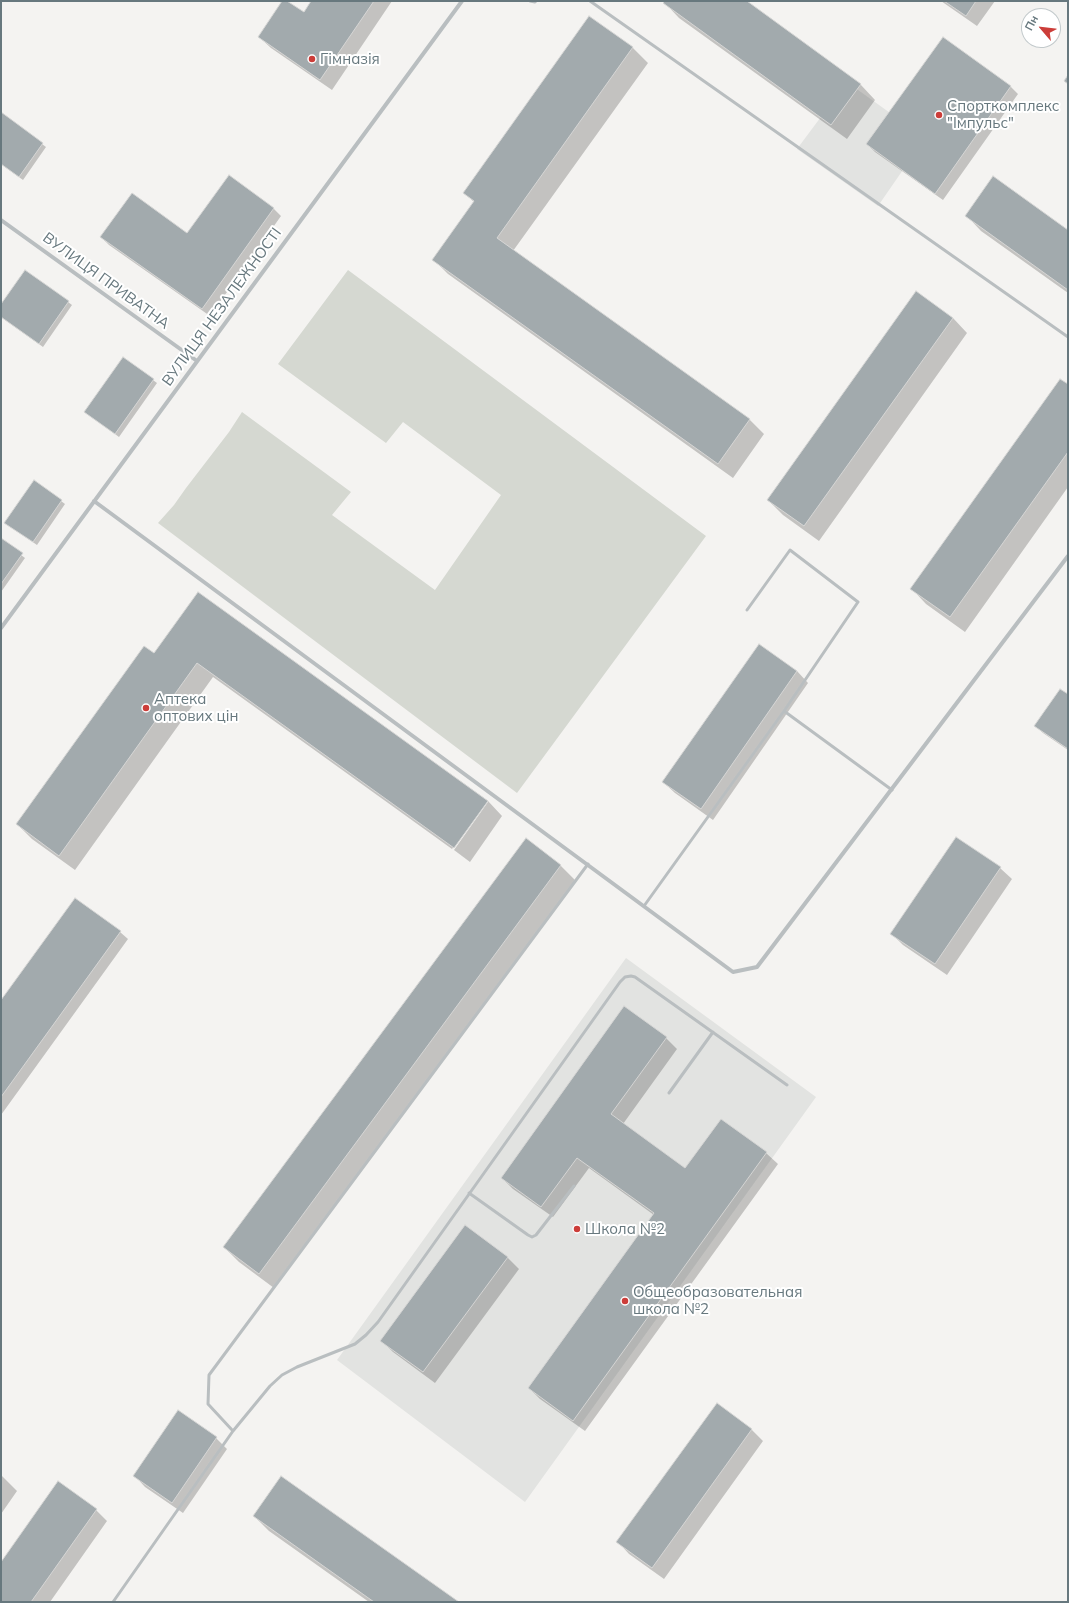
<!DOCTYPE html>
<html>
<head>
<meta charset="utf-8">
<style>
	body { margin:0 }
	#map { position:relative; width:1069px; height:1603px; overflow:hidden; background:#f4f3f1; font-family:Mulish,sans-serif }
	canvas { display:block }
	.frame { position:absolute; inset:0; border:2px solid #67787e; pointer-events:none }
	.north { position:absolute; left:1021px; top:8px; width:40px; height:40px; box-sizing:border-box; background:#fff; border:1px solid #c2c9cb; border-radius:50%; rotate:298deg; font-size:11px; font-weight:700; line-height:16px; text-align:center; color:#67787e }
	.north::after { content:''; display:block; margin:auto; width:14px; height:18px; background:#cc3d39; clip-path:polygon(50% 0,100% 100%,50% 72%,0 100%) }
</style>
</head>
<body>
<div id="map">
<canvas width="1069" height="1603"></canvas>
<div class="frame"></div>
<div class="north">Пн</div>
</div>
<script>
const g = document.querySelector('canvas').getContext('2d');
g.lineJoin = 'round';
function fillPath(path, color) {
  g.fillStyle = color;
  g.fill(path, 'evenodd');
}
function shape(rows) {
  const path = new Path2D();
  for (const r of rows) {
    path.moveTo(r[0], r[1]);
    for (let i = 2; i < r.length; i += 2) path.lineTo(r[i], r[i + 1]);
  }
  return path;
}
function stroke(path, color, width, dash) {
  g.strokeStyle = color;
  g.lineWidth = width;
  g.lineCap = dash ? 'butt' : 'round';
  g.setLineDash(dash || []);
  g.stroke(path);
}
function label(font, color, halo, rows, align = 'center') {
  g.font = font + ' Mulish,sans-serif';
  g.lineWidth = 4;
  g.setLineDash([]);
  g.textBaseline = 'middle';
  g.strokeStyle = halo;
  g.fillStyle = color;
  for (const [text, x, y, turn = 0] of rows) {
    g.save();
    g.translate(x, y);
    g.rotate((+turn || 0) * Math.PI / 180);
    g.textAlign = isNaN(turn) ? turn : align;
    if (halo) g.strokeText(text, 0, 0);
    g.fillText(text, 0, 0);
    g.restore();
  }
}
const built = shape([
	[847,82,925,138,878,206,797,149],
	[626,958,816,1097,525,1502,337,1360]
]);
const green = shape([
	[348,270,706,536,517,793,158,523,174,505,186,488,229,432,242,412,351,492,332,515,435,590,501,495,403,422,386,443,278,364]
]);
const shadow = shape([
	[284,1,304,14,313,1,392,1,332,90,271,48,259,37],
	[666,1,745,1,861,85,875,100,847,139,679,18,665,3],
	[941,1,995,1,977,26],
	[589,17,633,48,648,63,513,251,749,419,764,434,733,478,448,274,433,259,474,202,464,193],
	[943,39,1011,87,1018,94,943,200,875,152,867,144],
	[1,113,46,147,23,180,1,164],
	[229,177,274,209,281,216,210,316,109,245,101,237,188,234],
	[967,216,1068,231,1068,293,981,231],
	[68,302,72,305,43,347,1,317,1,306],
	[953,318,967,333,819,541,783,515,768,500],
	[123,358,157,383,119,437,89,415],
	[1068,386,1068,487,965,632,926,604,912,589],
	[61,501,65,504,37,545,9,526],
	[1,540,25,558,1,592],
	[199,594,488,801,502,816,470,862,454,850,488,802,486,802,452,849,213,677,75,870,32,839,17,824,155,655],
	[759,645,797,671,808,683,713,820,675,793,663,782],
	[1068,696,1068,750,1043,733,1036,726],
	[956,838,1000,868,1012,879,947,975,903,945,891,933],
	[526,840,561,866,576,881,274,1288,239,1262,224,1247],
	[120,932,128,939,1,1115,1,1002],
	[666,1038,677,1049,623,1124,686,1169,766,1153,778,1164,585,1431,540,1399,529,1388,654,1215,589,1168,553,1217,513,1189,502,1178],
	[507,1257,519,1269,435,1383,393,1352,382,1341],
	[717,1404,752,1430,763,1441,664,1579,629,1554,618,1542],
	[216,1438,227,1449,183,1513,145,1487,134,1475],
	[1,1475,17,1491,1,1514],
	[96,1510,107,1521,50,1602,1,1602,1,1564],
	[254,1516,457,1602,369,1602,269,1531]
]);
const building = shape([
	[282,1,287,1,304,12,311,1,374,1,320,80,258,37,282,1],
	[665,1,747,1,861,84,831,125,663,3,665,1],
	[944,1,976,1,966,16,944,1],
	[589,16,633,47,497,238,750,419,718,464,432,260,474,201,463,193,589,16],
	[943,37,1011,86,935,194,866,144,943,37],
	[1068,75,1068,84,1064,81,1068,75],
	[1,112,43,143,19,177,1,164,1,112],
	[229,175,274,208,202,309,100,237,132,193,187,233,229,175],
	[993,176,1068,230,1068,290,965,216,993,176],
	[25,270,69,301,39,344,1,317,1,304,25,270],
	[916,291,953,318,804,526,767,500,916,291],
	[123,357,154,379,115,434,84,412,123,357],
	[1060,379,1068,384,1068,452,950,617,910,589,1060,379],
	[34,480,62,500,33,542,4,523,34,480],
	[1,538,23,553,1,584,1,538],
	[198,592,488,801,454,848,197,663,59,856,16,824,144,646,154,653,198,592],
	[759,644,797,671,701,809,662,782,759,644],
	[1060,689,1068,694,1068,749,1034,726,1060,689],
	[956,837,1001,867,935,964,890,934,956,837],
	[526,838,561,865,259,1274,223,1247,526,838],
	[75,898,121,931,1,1097,1,1000,75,898],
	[624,1006,667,1037,611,1114,685,1168,721,1119,767,1152,573,1421,528,1388,654,1213,577,1158,541,1207,501,1178,624,1006],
	[465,1225,508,1257,423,1372,380,1341,465,1225],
	[717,1403,752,1429,652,1568,616,1542,717,1403],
	[178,1410,217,1437,172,1503,133,1476,178,1410],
	[281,1476,459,1602,374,1602,253,1516,281,1476],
	[58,1481,97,1509,31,1602,1,1602,1,1562,58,1481]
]);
const service = shape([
	[530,1,535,2,536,1],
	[590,1,1068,337],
	[747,610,790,550,858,602,784,711],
	[644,906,784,711,892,790],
	[669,1093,713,1032],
	[469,1193,528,1235,532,1237,536,1235,574,1186],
	[233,1431,270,1386,282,1375,297,1367,355,1344,366,1335,378,1322,620,982,625,977,631,976,635,977,787,1085],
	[113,1602,233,1431,208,1404,209,1375,588,864]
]);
const minor = shape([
	[1,220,197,361],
	[94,501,733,972,757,967,1068,556],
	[1,628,462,1]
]);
const markers = [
	[312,59,4,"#cc3d39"],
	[939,115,4,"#cc3d39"],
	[146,708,4,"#cc3d39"],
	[577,1229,4,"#cc3d39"],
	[625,1301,4,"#cc3d39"]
];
const poiNames = [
	["Гімназія",320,59],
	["Спорткомплекс",947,106],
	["\"Імпульс\"",947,123],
	["Аптека",154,699],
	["оптових цін",154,716],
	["Школа №2",585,1229],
	["Общеобразовательная",633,1292],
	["школа №2",633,1309]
];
const streetNames = [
	["ВУЛИЦЯ ПРИВАТНА",106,281,36],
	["ВУЛИЦЯ НЕЗАЛЕЖНОСТІ",222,307,-54]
];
fillPath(built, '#e2e3e1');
fillPath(green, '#d5d8d1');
fillPath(shadow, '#0003');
fillPath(building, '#a2aaad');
stroke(building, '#d5d5d4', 1);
stroke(service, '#b9bec0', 3);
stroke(minor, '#b9bec0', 4);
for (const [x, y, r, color] of markers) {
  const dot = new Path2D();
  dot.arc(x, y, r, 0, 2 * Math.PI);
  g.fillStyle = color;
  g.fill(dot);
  stroke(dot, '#fff', 1.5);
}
label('15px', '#67787e', '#fff', poiNames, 'left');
label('15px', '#67787e', '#fff', streetNames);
</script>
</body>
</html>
